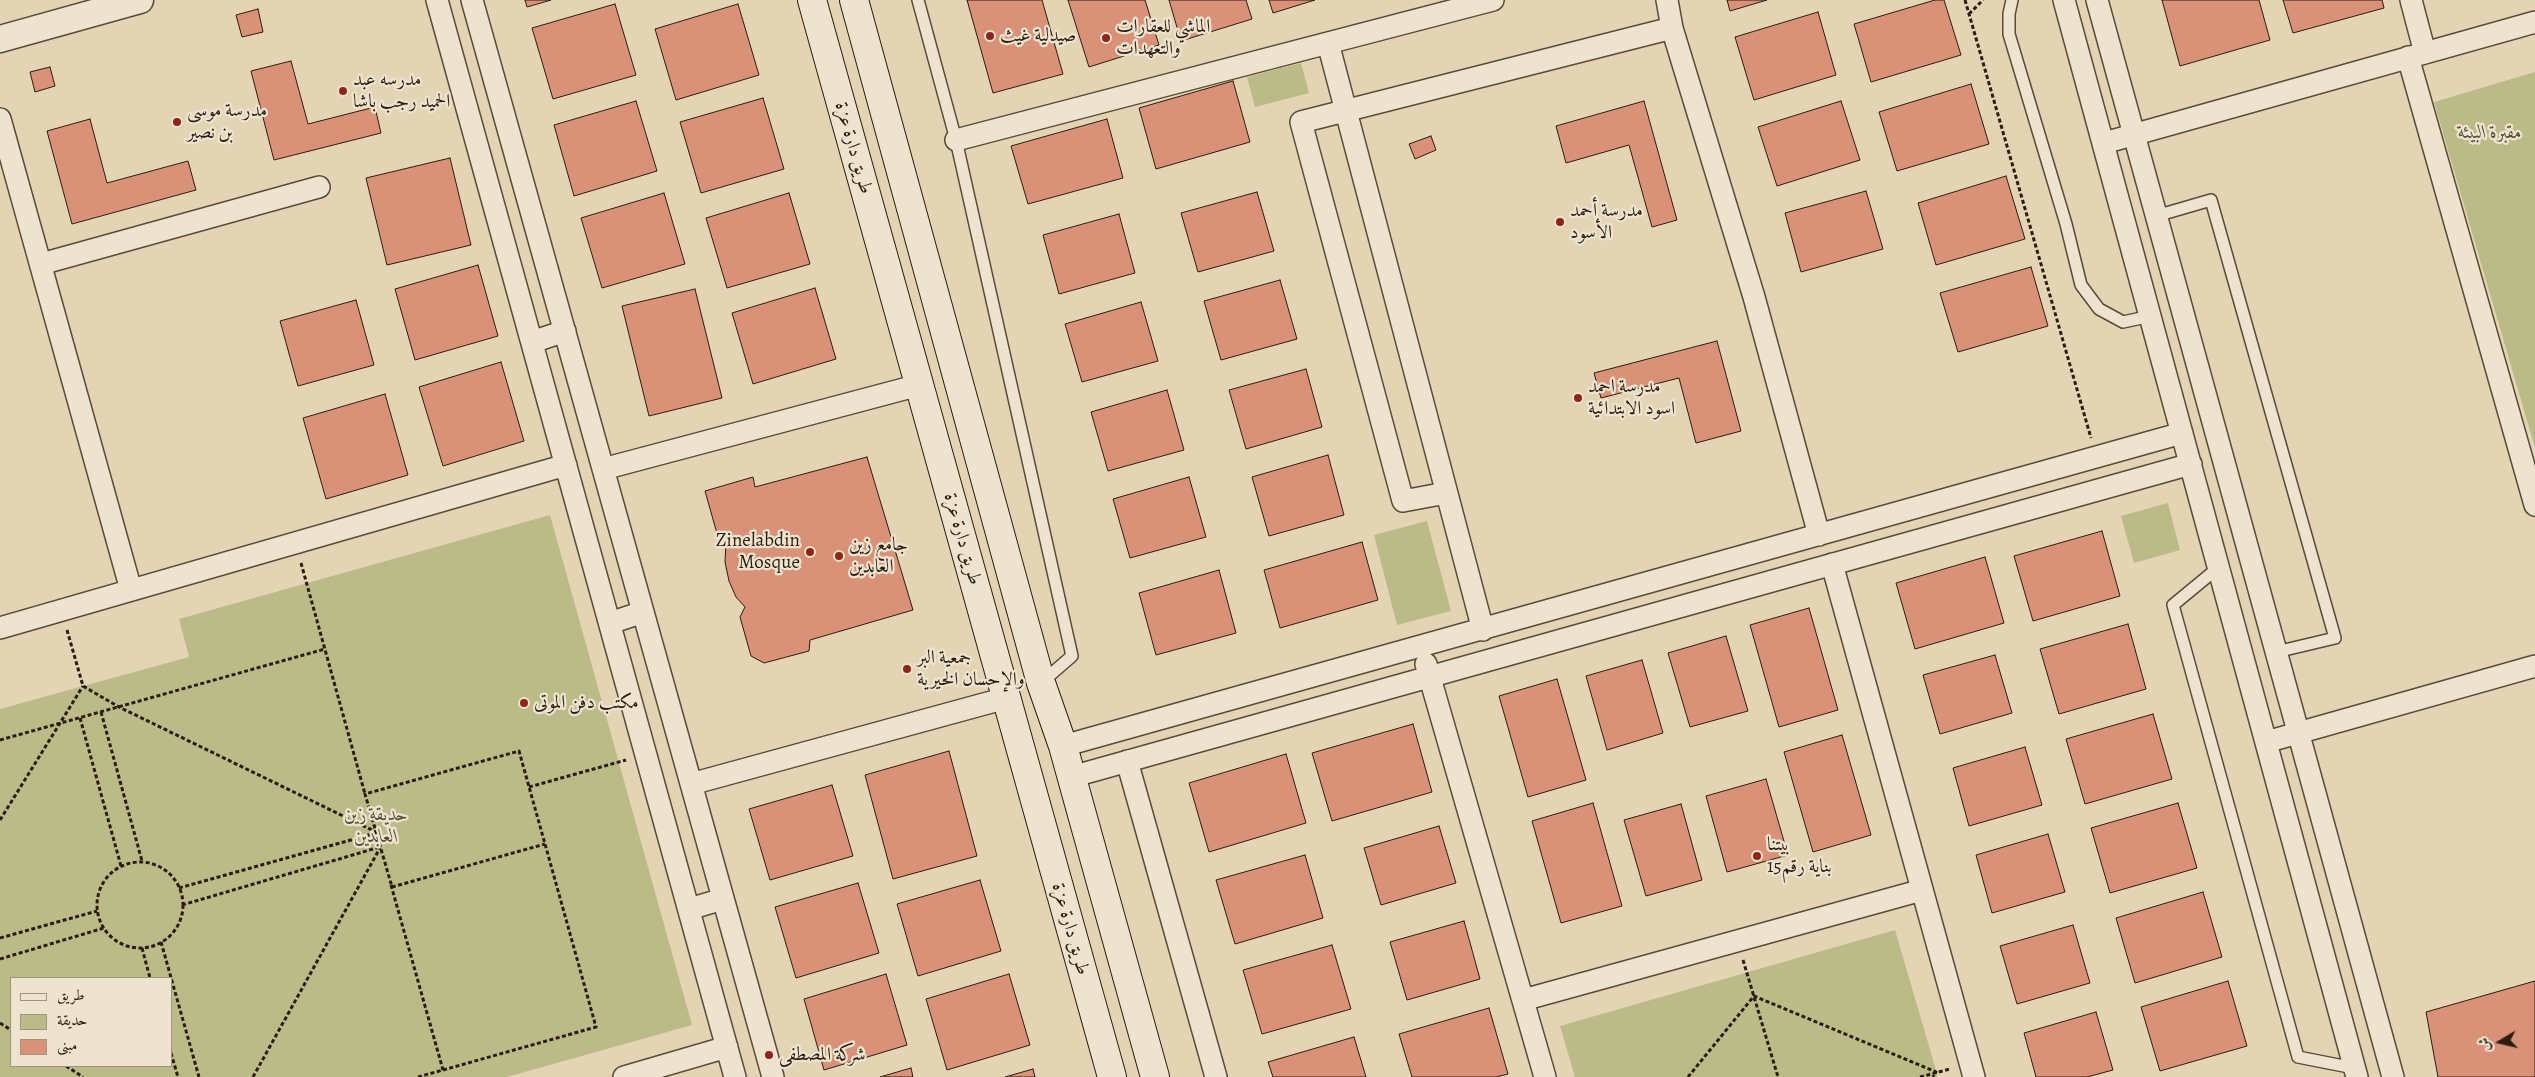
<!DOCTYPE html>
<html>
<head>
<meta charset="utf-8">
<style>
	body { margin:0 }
	#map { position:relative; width:2535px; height:1077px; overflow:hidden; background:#e3d4b3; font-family:Alegreya,Amiri,serif }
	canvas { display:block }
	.legend { position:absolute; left:10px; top:977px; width:162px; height:90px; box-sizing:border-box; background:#ede3ce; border:1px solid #a09482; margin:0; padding:6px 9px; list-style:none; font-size:15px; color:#2c1d10 }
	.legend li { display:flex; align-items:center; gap:10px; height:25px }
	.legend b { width:25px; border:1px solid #a09482 }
	.north { position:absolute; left:2475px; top:1017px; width:50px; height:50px; -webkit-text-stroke:4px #ede3ce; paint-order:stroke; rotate:261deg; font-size:14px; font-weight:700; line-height:20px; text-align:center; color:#2c1d10 }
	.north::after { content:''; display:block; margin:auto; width:18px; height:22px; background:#2c1d10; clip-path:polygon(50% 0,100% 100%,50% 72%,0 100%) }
</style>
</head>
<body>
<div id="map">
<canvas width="2535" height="1077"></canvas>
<ul class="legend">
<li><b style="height:6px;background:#ede3ce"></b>طريق</li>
<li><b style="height:14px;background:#bb8"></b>حديقة</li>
<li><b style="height:14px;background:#d99178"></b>مبنى</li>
</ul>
<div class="north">ش</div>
</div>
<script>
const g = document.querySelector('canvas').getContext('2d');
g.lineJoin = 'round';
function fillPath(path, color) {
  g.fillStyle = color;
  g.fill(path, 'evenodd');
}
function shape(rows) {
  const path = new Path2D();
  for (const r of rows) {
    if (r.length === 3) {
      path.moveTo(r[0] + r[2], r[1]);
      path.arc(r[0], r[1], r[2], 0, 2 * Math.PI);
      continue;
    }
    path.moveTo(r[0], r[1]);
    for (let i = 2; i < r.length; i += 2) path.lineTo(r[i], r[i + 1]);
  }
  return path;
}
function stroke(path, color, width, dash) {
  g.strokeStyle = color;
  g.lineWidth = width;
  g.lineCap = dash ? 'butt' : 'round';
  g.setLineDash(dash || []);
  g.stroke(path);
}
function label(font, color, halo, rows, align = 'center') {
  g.font = font + ' Alegreya,Amiri,serif';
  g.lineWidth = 4.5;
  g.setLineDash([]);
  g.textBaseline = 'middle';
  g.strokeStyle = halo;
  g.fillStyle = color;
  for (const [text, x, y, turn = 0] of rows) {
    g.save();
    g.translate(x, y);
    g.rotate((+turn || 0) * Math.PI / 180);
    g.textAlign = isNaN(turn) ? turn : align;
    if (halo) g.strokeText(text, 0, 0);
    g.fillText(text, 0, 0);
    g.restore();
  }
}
const green = shape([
	[1301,63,1309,93,1255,107,1247,77],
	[2535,72,2535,448,2434,102],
	[2168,503,2180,550,2134,563,2121,516],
	[550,515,692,1025,507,1077,0,1077,0,709,189,657,179,619],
	[11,978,171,978,171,1066,11,1066],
	[1427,521,1451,611,1397,625,1374,535],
	[1895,930,1938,1077,1575,1077,1560,1026]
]);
const building = shape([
	[525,0,551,0,527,7,525,0],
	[967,0,1042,0,1063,74,993,93,967,0],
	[1068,0,1145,0,1159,45,1089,67,1068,0],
	[1169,0,1246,0,1252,19,1181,41,1169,0],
	[1269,0,1315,0,1273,13,1269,0],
	[1727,0,1767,0,1730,11,1727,0],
	[1935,0,1944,0,1961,55,1871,82,1854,24,1935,0],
	[2162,0,2259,0,2270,40,2180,66,2162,0],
	[2283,0,2382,0,2384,8,2293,33,2283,0],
	[615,4,636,75,553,99,532,28,615,4],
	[738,4,759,75,676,100,655,29,738,4],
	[258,9,263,32,242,37,236,15,258,9],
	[1818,12,1836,75,1754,100,1735,37,1818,12],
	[291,61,308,124,375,107,381,133,274,160,251,71,291,61],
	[50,67,55,86,35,92,30,72,50,67],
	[1233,81,1250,142,1156,169,1139,108,1233,81],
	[1971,84,1989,144,1897,171,1879,112,1971,84],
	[763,98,784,169,701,193,680,122,763,98],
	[636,101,657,171,574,196,554,125,636,101],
	[1644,101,1677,220,1652,227,1629,145,1566,163,1556,126,1644,101],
	[1841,101,1860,160,1777,186,1758,127,1841,101],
	[90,119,107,183,188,161,196,190,72,224,47,131,90,119],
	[1107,119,1123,178,1028,204,1011,146,1107,119],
	[1431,136,1436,150,1415,159,1409,144,1431,136],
	[450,158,471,245,387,265,366,178,450,158],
	[2006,176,2025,239,1936,265,1918,203,2006,176],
	[1866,191,1883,249,1801,272,1785,213,1866,191],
	[1257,192,1274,251,1198,272,1181,213,1257,192],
	[664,193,685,264,602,288,581,218,664,193],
	[789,193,810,264,727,288,706,218,789,193],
	[1119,214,1135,273,1059,294,1043,235,1119,214],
	[478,265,498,336,415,360,395,289,478,265],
	[2031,267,2048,326,1958,352,1940,293,2031,267],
	[1280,280,1297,339,1221,360,1204,301,1280,280],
	[815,288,836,359,753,384,732,313,815,288],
	[695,289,722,398,649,416,622,306,695,289],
	[356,300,374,365,298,386,280,321,356,300],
	[1141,302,1158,361,1082,382,1065,324,1141,302],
	[1717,341,1741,431,1696,443,1679,378,1601,398,1594,373,1717,341],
	[501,362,524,441,443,466,419,387,501,362],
	[1306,369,1322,427,1246,449,1229,390,1306,369],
	[1167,390,1184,450,1108,471,1091,412,1167,390],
	[385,394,408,475,326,499,303,418,385,394],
	[1328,455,1344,515,1269,536,1252,477,1328,455],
	[867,457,913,610,810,640,809,651,764,663,751,656,740,617,745,607,736,597,729,581,725,562,726,543,718,537,705,491,753,477,755,487,867,457],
	[1189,477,1206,537,1130,558,1113,499,1189,477],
	[2102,531,2120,596,2033,621,2014,556,2102,531],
	[1362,542,1378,600,1280,628,1264,570,1362,542],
	[1985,557,2004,623,1915,649,1896,583,1985,557],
	[1219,570,1236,633,1156,655,1139,593,1219,570],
	[1809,608,1838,710,1779,727,1750,625,1809,608],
	[2128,624,2146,689,2059,714,2040,649,2128,624],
	[1726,636,1748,711,1690,727,1668,653,1726,636],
	[1995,655,2012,713,1940,734,1923,675,1995,655],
	[1642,660,1663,733,1607,750,1586,676,1642,660],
	[1557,679,1586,780,1528,797,1499,696,1557,679],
	[2153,714,2172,779,2085,804,2066,739,2153,714],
	[1413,724,1432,792,1332,821,1312,753,1413,724],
	[1842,735,1871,835,1813,852,1784,752,1842,735],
	[2025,747,2042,805,1969,826,1953,768,2025,747],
	[949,751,977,856,893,879,865,775,949,751],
	[1286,754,1306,823,1209,852,1189,783,1286,754],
	[1766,779,1788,855,1727,872,1706,796,1766,779],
	[832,785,853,856,770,880,749,809,832,785],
	[1593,803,1622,906,1561,923,1532,821,1593,803],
	[2178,803,2197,868,2110,893,2091,828,2178,803],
	[1681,804,1702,880,1646,896,1624,820,1681,804],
	[1439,826,1456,883,1381,905,1364,848,1439,826],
	[2048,834,2065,892,1992,913,1976,855,2048,834],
	[1305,855,1323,918,1235,944,1216,880,1305,855],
	[980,880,1001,951,918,976,897,904,980,880],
	[858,883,879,953,796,978,775,907,858,883],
	[2203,892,2222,957,2135,983,2116,918,2203,892],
	[1464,921,1480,979,1407,1000,1390,942,1464,921],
	[2073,925,2090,983,2017,1004,2000,946,2073,925],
	[1332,945,1351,1009,1262,1034,1243,970,1332,945],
	[886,974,907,1045,824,1070,804,999,886,974],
	[1009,974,1030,1045,947,1070,926,999,1009,974],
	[2228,981,2247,1046,2160,1071,2141,1007,2228,981],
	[2535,981,2535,1077,2438,1077,2426,1012,2535,981],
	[1489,1008,1508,1074,1496,1077,1412,1077,1399,1034,1489,1008],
	[2096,1012,2113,1070,2087,1077,2036,1077,2024,1033,2096,1012],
	[1354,1037,1366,1077,1273,1077,1268,1062,1354,1037],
	[911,1068,913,1077,880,1077,911,1068],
	[1033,1069,1035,1077,1005,1077,1033,1069]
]);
const path = shape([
	[1965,0,2091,438],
	[1969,14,1983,0],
	[301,563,365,794],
	[67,630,83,686,119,707,376,832],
	[101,712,142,861],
	[80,718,121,866],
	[0,740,325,649],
	[529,787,626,760],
	[0,820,83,686],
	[140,905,43],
	[391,885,443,1070],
	[179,888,376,833],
	[182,905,380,847],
	[0,938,97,911],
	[161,942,199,1077],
	[142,948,150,978],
	[0,959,104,928],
	[1743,960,1778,1077],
	[0,1023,11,1030],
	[171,1053,178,1077],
	[66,1066,83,1077],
	[253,1077,380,848],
	[418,1077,596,1027,545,844,519,751,365,794,392,887,545,844],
	[1688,1077,1754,996,1936,1072,1933,1077],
	[1920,1077,1950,1069]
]);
const service = shape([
	[918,0,956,140,1072,656,1042,682],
	[2012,0,2009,14,2009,34,2066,224,2081,285,2099,309,2123,322,2151,316],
	[2156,216,2211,200,2335,638,2276,652],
	[2219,567,2173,605,2298,1057,2354,1068]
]);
const minor = shape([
	[437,0,735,1077],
	[472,0,773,1077],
	[1667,0,1672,28,1754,297,1819,535],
	[2064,0,2357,1077],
	[2097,0,2393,1077],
	[2411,0,2425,53],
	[1328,43,1483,630],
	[2408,57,2535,505],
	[0,119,131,590],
	[956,140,1493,0],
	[2104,143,2535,22],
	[41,264,319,187],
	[532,342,565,331],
	[603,469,919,385],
	[1446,493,1403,501,1301,122,1672,28],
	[1832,564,1974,1077],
	[610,623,643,612],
	[0,628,566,465],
	[1426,664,1545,1077],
	[2266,742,2535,666],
	[1063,746,2182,433],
	[1127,761,1216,1077],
	[1071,777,2191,464],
	[691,784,1006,698],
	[689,909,723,899],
	[1523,1000,1922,890],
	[624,1077,727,1047]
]);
const tertiary = shape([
	[0,39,140,0]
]);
const secondary = shape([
	[812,0,1112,1077],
	[854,0,1041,683,1063,746,1155,1077]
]);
const markers = [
	[990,36,5,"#8f2418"],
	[1106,38,5,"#8f2418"],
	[343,91,5,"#8f2418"],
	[177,122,5,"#8f2418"],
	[1560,222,5,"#8f2418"],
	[1578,398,5,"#8f2418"],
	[810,552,5,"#8f2418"],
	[839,556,5,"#8f2418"],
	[907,669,5,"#8f2418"],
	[524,703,5,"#8f2418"],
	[1757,856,5,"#8f2418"],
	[769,1055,5,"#8f2418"]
];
const poiNames = [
	["الماشي للعقارات",1116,27],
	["والتعهدات",1116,49],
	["صيدلية غيث",1000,36],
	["مدرسه عبد",353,80],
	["الحميد رجب باشا",353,102],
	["مدرسة موسى",187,111],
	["بن نصير",187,133],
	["مدرسة أحمد",1570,211],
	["الأسود",1570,233],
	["مدرسة احمد",1588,387],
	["اسود الابتدائية",1588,409],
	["Zinelabdin",800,541,"right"],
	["Mosque",800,563,"right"],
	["جامع زين",849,545],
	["العابدين",849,567],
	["جمعية البر",917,658],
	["والإحسان الخيرية",917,680],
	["مكتب دفن الموتى",534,703],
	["بيتنا",1767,845],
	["بناية رقم15",1767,867],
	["شركة المصطفى",779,1055]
];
const parkNames = [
	["مقبرة البيئة",2490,133],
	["حديقة زين",376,815],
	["العابدين",376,837]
];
const streetNames = [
	["طريق دارة عزة",853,148,74],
	["طريق دارة عزة",962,539,74],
	["طريق دارة عزة",1070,929,74]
];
fillPath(green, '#bb8');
fillPath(building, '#d99178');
stroke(building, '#2c1d10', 1);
stroke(service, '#5a4b39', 14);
stroke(minor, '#5a4b39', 24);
stroke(tertiary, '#5a4b39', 29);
stroke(secondary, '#2c1d10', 30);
stroke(path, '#2c1d10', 3, [4, 2.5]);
stroke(service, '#ede3ce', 11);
stroke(minor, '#ede3ce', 21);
stroke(tertiary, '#ede3ce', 26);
stroke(secondary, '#ede3ce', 28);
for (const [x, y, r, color] of markers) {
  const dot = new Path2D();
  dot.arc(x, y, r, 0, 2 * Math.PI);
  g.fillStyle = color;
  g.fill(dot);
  stroke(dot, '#ede3ce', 2);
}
label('19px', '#2c1d10', '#ede3ce', poiNames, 'left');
label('italic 19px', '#574c34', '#ede3ce', parkNames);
label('19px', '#2c1d10', '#ede3ce', streetNames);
</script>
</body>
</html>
